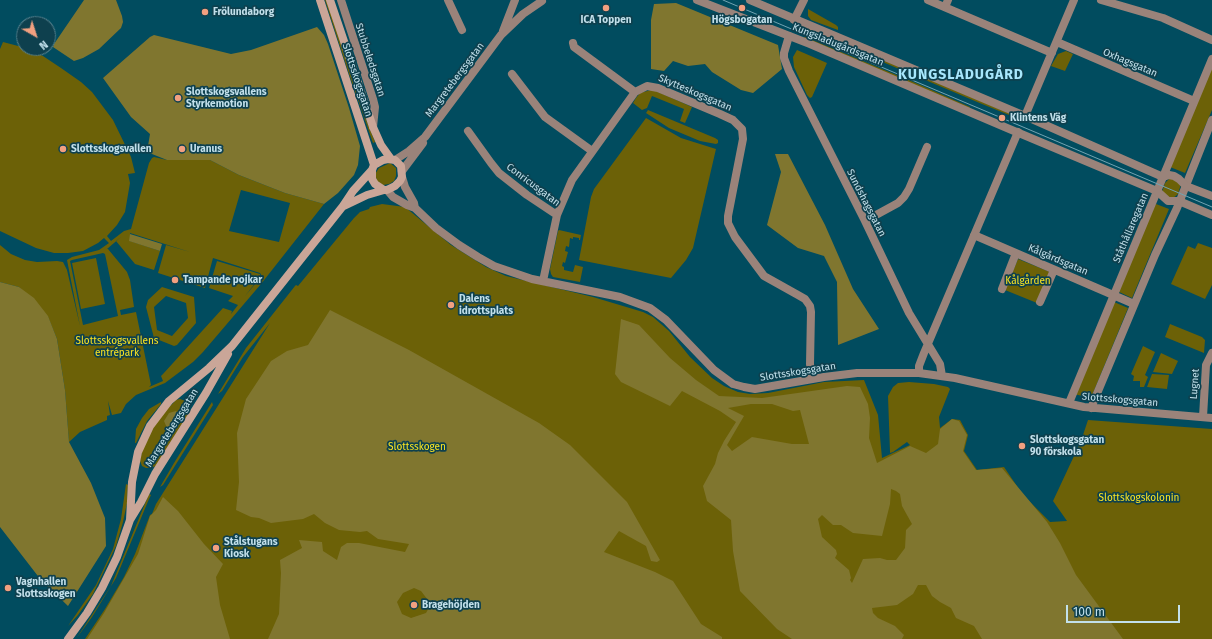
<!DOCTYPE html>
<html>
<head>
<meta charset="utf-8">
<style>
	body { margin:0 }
	#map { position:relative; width:1212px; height:639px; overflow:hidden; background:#014c5f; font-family:"Fira Sans",sans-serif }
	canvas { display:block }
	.north { position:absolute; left:16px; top:16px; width:40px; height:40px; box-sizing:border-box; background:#0e404e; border:1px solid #56808d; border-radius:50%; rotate:141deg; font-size:11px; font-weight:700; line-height:16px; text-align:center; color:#c2e0eb }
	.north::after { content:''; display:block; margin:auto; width:14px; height:18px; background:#f2a080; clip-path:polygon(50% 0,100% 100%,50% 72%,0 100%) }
	.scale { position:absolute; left:1066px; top:605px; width:114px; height:18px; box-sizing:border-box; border:2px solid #c2e0eb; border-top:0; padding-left:5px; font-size:12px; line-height:14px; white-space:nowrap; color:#c2e0eb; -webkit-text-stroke:3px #0e404e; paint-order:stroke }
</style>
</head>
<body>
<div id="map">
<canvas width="1212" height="639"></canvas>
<div class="north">N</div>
<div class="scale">100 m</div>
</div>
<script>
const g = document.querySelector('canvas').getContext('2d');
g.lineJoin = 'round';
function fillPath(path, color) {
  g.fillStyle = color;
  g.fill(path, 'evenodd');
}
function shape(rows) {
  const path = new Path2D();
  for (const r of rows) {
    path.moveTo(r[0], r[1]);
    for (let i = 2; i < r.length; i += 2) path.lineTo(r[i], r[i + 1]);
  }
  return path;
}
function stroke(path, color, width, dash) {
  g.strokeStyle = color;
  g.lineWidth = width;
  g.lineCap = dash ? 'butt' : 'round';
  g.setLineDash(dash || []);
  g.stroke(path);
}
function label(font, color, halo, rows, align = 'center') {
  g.font = font + ' "Fira Sans",sans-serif';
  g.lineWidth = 3.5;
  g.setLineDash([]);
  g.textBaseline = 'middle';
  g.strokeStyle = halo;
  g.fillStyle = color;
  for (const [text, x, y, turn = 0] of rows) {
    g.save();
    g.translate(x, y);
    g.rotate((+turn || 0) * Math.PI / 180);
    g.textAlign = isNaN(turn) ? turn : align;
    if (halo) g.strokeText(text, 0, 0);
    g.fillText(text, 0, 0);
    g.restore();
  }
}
const green = shape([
	[325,0,327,0,361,107,375,142,373,143,349,74],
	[808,9,836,25,838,27,838,30,811,20,808,16],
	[809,28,819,33,1011,114,1009,115,982,104,807,30],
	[805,37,918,84,970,107,969,109,804,38],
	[3,42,22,47,43,56,61,68,81,82,92,92,113,120,131,157,135,173,128,174,130,183,125,212,117,225,107,236,111,241,124,231,131,229,149,163,152,158,154,157,167,160,210,160,239,175,285,193,324,204,261,284,203,352,193,362,165,383,136,395,126,404,121,413,112,415,108,401,110,415,107,416,107,420,80,432,69,442,65,390,57,339,48,317,19,287,0,282,0,245,11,254,25,260,37,262,57,261,63,262,67,270,80,326,67,260,72,257,99,250,109,243,104,238,98,243,83,251,68,253,54,253,36,248,0,231,0,49],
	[241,190,290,203,279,242,229,231],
	[130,233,190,252,166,245,158,273,205,288,213,258,260,273,262,276,245,296,260,277,260,274,217,261,209,288,233,296,228,301,238,305,231,314,232,311,223,308,163,374,161,376,163,381,149,387,151,385,136,312,121,315,120,310,134,307,130,280,127,272,108,249,107,249,121,237,116,241,135,264,154,270,160,251,130,241],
	[103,253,105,254,118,316,83,325,70,261,72,260],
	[797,50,827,63,812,97,810,98,807,95,794,67,793,57],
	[1066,51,1073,54,1065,71,1051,66,1058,54],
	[1212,67,1212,110,1185,173,1170,167],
	[651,90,656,91,692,107,685,123,680,121,684,109,652,96,647,108,642,110,633,103,636,98,640,93],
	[648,110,715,138,718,140,718,143,716,144,700,141,669,128,646,113],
	[646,118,681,138,716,149,693,248,686,260,671,278,579,260,591,197,594,189],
	[390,163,396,168,396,176,394,181,389,184,383,185,377,181,375,174,379,168],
	[1170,178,1181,184,1178,194,1172,199,1162,192,1165,183],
	[382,204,405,207,451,245,486,267,506,276,593,297,643,312,653,317,669,331,690,357,712,378,724,386,738,392,750,394,768,393,824,382,864,380,878,415,882,458,910,445,907,442,893,452,890,453,890,452,888,396,893,387,898,383,909,382,934,384,948,387,950,389,939,417,940,428,952,419,960,420,968,435,964,451,977,470,1004,467,1023,495,1050,522,1067,521,1053,501,1081,441,1088,420,1212,429,1212,639,85,639,105,609,124,577,135,554,150,515,152,514,156,504,270,323,243,357,222,391,218,394,246,348,295,286,296,285,298,286,354,218,360,212,369,209,370,207],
	[1156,204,1169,209,1132,298,1117,291,1152,210],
	[559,230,581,235,580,240,579,240,579,238,573,237,573,239,570,238,569,247,566,246,565,251,568,252,565,263,563,262,562,266,564,267,564,270,573,272,575,265,583,267,580,282,553,277,551,274,550,269,558,231],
	[1198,243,1212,248,1212,285,1205,299,1171,284,1188,246,1195,249],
	[96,258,105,304,81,309,72,263],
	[1018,259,1050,272,1037,303,1005,290],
	[162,287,194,297,196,323,177,345,174,346,154,338,146,307,148,300],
	[166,296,186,303,188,318,172,336,157,330,154,307],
	[1114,302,1128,308,1091,398,1074,394],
	[1170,324,1202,337,1205,340,1204,353,1165,337],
	[1143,346,1155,352,1145,375,1148,377,1144,387,1140,387,1140,381,1133,381,1134,376,1131,374],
	[1161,353,1178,361,1172,374,1153,372],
	[1152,374,1169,375,1167,389,1147,387],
	[180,399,188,402,190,407,189,413,156,466,151,468,146,468,142,466,140,461,142,451,155,424,166,410,176,400],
	[161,402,161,404,147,421,136,443,135,443,136,429,142,418,149,409],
	[212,402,213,405,163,485,160,487,174,463],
	[126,484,128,485,127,503,123,522,116,546,93,594,78,615,68,626,96,585,113,549,121,519],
	[149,494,151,495,149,499,116,578,92,617,76,639,111,586]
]);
const forest = shape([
	[84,0,116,0,122,16,123,22,121,28,99,49,83,58,74,61,53,47,54,44],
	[676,3,778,45,782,69,753,93,741,90,712,72,705,64,688,66,673,61,664,71,651,69,651,20,654,4],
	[317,27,324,35,328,44,349,108,360,146,358,165,354,175,338,193,324,204,285,193,239,175,210,160,167,160,147,152,150,134,131,117,103,78,150,37,154,35,231,54,251,50],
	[775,154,788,154,825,225,853,289,879,329,838,345,837,282,824,256,798,248,767,225,781,172],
	[130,234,162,244,160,251,129,241],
	[0,282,19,287,34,298,48,316,57,339,65,390,69,442,91,483,105,518,106,546,68,606,41,580,0,527],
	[330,310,409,350,539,423,570,445,627,502,660,560,657,562,651,561,646,546,619,531,604,552,655,572,673,581,701,624,722,637,722,639,268,639,279,614,281,573,280,560,302,548,299,540,322,542,323,551,337,560,341,547,347,543,359,543,405,552,409,544,378,539,367,531,360,532,339,530,325,523,314,514,303,519,271,523,259,518,251,517,236,510,239,482,237,433,246,399,271,361,287,351,308,345],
	[414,588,421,591,431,604,426,613,411,618,402,614,397,602,403,593],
	[621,319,639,325,670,358,696,380,719,396,762,398,847,386,860,387,868,404,870,418,869,438,877,463,910,446,926,453,938,444,940,429,952,419,959,421,967,435,963,451,976,470,1002,468,1047,522,1060,543,1076,575,1123,639,982,639,974,626,956,618,951,608,940,602,932,596,926,585,918,585,913,594,897,605,872,608,873,613,878,618,895,626,904,635,902,639,792,639,777,629,740,591,733,551,731,520,707,501,703,486,715,464,718,453,724,441,736,422,720,411,682,391,670,406,621,382,615,374],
	[751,404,772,404,793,411,800,410,809,444,792,444,752,437,732,451,727,445,744,416,728,408],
	[891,489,896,491,900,494,902,506,912,524,906,530,905,548,896,560,887,560,880,558,863,559,852,583,850,580,851,578,849,570,835,558,837,554,836,550,822,537,818,519,822,515,833,525,841,525,853,533,882,536,890,504],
	[176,411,181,417,181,421,178,426,174,429,170,429,167,428,164,421,169,413],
	[163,497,178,511,204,544,223,564,216,577,220,605,230,639,87,639,104,613,138,554,150,516,156,510]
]);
const minor = shape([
	[341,0,373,99,375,107,373,127],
	[448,0,462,30],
	[928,0,1052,53],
	[1101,0,1163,18,1212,40],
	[945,7,948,0],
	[794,20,804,0],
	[789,36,784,53,784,58,789,71,865,221,909,313,940,364,942,376],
	[1057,42,1194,101],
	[573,43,574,47,635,92],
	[512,74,545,117,592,151],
	[1025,116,1074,0],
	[468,131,491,163,499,173,527,195,557,215],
	[402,177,405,187,414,203,415,208],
	[387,190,393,197,407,205,415,208,436,228,459,245,478,257,494,266,532,279,620,297,650,308,666,320,714,370,733,384,744,387,755,389,824,377,857,373,919,373,955,378,1084,407,1212,418],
	[865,221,898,203,904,197,909,189,927,147],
	[974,235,1134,304],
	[543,281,557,215,572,180,635,92,647,86,658,88,720,114,733,120,742,129,743,139,728,216,728,223,735,237,764,276,798,295,805,299,810,306,811,312,810,364,812,379],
	[1002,289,1016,253],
	[1040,302,1054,270],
	[919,373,919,366,924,353,1018,132],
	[1069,403,1212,59],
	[1091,408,1155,255,1177,208,1212,120],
	[1203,417,1206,365,1212,353]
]);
const tertiary = shape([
	[697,0,810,44,1007,128,1145,186,1157,191,1168,201,1179,201,1212,215],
	[750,0,1025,116,1163,177,1169,175,1174,176,1179,179,1186,186,1212,196],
	[503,31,515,0],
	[395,160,409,151,425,137,501,35,523,14,542,1],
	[402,171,423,143]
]);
const secondary = shape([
	[320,0,374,165],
	[330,0,373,127,381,145,391,159],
	[344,206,367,195,384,190],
	[130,520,141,502,155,474,206,393,228,354],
	[68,639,87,613,102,588,117,557,130,520,132,482,138,452,150,426,169,401,209,368,232,346,343,206,353,191,372,170,374,165,383,160,388,159,395,160,401,166,402,177,400,181,395,186,387,190,384,190,375,184,372,179,372,170]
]);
const tram = shape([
	[723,0,1212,207]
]);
const markers = [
	[606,8,4,"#f2a080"],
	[742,8,4,"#f2a080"],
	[205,12,4,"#f2a080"],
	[178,98,4,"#f2a080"],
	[1002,118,4,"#f2a080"],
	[63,149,4,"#f2a080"],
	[182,149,4,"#f2a080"],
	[175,280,4,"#f2a080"],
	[451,305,4,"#f2a080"],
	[1022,446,4,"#f2a080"],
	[216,548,4,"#f2a080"],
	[8,588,4,"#f2a080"],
	[414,605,4,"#f2a080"]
];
const poiNames = [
	["Frölundaborg",213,12],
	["ICA Toppen",606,20,"center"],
	["Högsbogatan",742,20,"center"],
	["Slottskogsvallens",186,92],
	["Styrkemotion",186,104],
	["Klintens Väg",1010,118],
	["Slottsskogsvallen",71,149],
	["Uranus",190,149],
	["Tampande pojkar",183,280],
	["Dalens",459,299],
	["idrottsplats",459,311],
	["Slottskogsgatan",1030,440],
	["90 förskola",1030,452],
	["Stålstugans",224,542],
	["Kiosk",224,554],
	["Vagnhallen",16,582],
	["Slottsskogen",16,594],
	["Bragehöjden",422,605]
];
const streetNames = [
	["Kungsladugårdsgatan",838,45,22],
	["Stubbeledsgatan",370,60,72],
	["Oxhagsgatan",1130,63,23],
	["Slottsskogsgatan",357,80,72],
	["Margretebergsgatan",455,80,-53],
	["Skytteskogsgatan",695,93,23],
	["Conricusgatan",533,185,37],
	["Sundshagsgatan",866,203,63],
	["Ståthållaregatan",1131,228,-67],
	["Kålgårdsgatan",1058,260,23],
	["Slottsskogsgatan",798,372,-9],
	["Lugnet",1195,384,-86],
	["Slottsskogsgatan",1120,400,5],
	["Margretebergsgatan",172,428,-58]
];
const parkNames = [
	["Kålgården",1028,281],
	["Slottsskogsvallens",117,341],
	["entrépark",117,353],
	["Slottsskogen",417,447],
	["Slottskogskolonin",1139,498]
];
const districtNames = [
	["KUNGSLADUGÅRD",961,75]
];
fillPath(green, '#6c6107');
fillPath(forest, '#80762f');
stroke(minor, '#9a837a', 8);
stroke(tertiary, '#9a837a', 8);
stroke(secondary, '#caa698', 8);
stroke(tram, '#72a3b1', 1);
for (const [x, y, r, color] of markers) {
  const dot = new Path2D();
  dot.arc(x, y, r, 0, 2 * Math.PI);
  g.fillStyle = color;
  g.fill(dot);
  stroke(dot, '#0e404e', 1.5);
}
label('bold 10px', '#c2e0eb', '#0e404e', poiNames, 'left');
label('10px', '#c2e0eb', '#0e404e', streetNames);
label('10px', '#fbe422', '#0e404e', parkNames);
g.letterSpacing = '1px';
label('bold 14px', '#a7e7fd', '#0e404e', districtNames);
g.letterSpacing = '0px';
</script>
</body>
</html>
